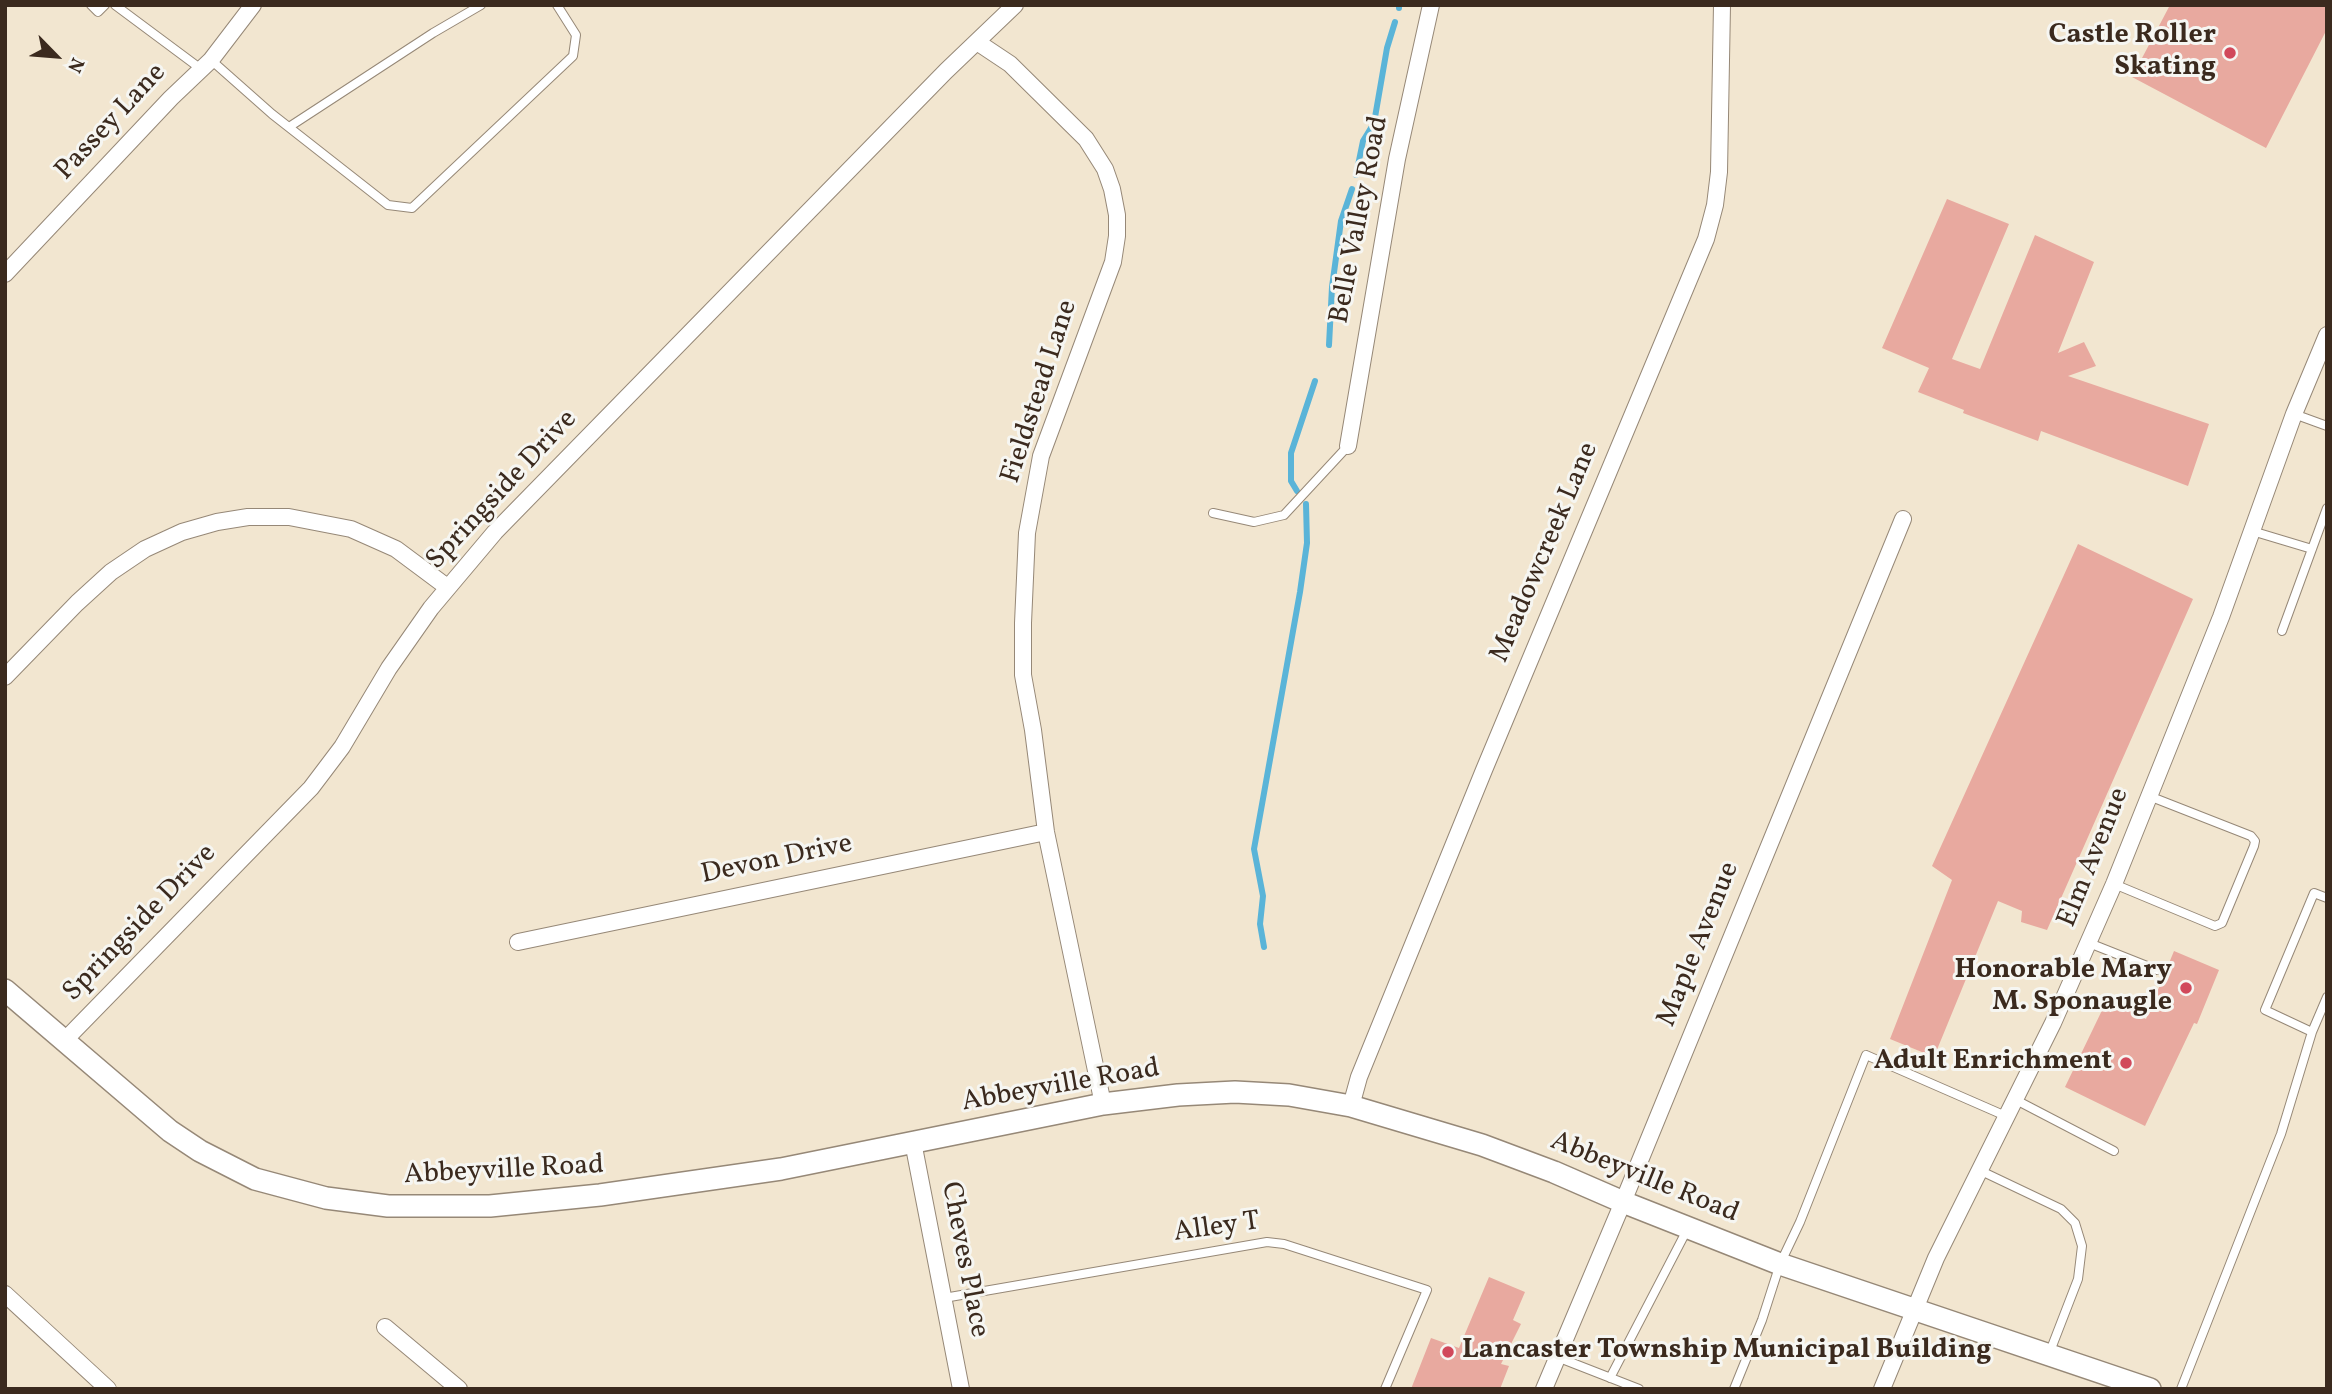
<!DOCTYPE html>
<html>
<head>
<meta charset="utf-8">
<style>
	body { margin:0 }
	#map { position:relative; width:2332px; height:1394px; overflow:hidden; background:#f2e6d0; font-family:Vollkorn,serif }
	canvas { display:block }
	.frame { position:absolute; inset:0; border:7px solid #3b2a1e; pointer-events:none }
	.north { position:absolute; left:21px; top:21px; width:70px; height:70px; -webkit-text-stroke:5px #f6f6f2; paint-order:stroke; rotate:115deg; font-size:19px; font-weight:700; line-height:28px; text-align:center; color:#3b2a1e }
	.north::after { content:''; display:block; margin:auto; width:24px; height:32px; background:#3b2a1e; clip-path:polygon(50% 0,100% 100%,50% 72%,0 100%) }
</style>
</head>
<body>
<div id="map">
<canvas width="2332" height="1394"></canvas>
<div class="frame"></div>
<div class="north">N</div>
</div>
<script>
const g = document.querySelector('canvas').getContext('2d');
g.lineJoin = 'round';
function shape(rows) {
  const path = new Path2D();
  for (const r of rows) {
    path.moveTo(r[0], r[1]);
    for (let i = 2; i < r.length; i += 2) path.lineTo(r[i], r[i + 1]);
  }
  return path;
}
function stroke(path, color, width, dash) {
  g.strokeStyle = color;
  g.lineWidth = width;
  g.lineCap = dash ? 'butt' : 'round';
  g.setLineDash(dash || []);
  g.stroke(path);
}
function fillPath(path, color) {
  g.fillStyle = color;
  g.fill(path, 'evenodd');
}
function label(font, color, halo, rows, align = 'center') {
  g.font = font + ' Vollkorn,serif';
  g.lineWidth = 6;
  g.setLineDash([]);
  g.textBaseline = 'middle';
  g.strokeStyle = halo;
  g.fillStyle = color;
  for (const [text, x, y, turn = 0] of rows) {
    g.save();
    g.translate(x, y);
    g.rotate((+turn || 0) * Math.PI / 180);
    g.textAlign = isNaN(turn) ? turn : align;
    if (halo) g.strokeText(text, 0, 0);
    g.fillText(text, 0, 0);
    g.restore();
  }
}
const stream = shape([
	[1399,8,1399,5],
	[1356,175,1363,141,1374,123,1387,48,1395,22],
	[1329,345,1332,287,1341,221,1352,189],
	[1297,491,1291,481,1291,453,1315,381],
	[1264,947,1260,924,1263,896,1254,849,1300,592,1307,543,1306,504]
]);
const building = shape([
	[2170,5,2327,5,2327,29,2266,148,2132,77],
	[1947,199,2009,224,1952,359,1980,369,2035,235,2094,262,2058,353,2084,342,2096,366,2068,376,2209,424,2188,486,2041,431,2038,441,1963,413,1964,410,1918,392,1929,368,1882,348],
	[2078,544,2193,599,2047,930,2021,922,2022,911,1998,901,1934,1057,1890,1039,1952,880,1932,866],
	[2174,951,2219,970,2197,1024,2194,1023,2145,1126,2065,1087,2107,1000,2146,1019],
	[1489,1277,1525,1292,1513,1320,1521,1324,1501,1364,1509,1366,1500,1389,1411,1389,1431,1338,1459,1348]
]);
const service = shape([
	[91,5,98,12,105,5],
	[115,5,201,69],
	[211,60,272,114,388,205,412,208,573,56,576,35,557,5],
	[289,127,433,33,481,5],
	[2294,414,2327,426],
	[1213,513,1254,522,1284,515,1348,446],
	[2252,531,2312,549],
	[2282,631,2327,508],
	[2114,884,2215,926,2222,923,2254,846,2255,841,2251,836,2149,796],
	[2327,898,2314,893,2265,1010,2312,1032,2327,997],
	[2089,943,2157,970],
	[2016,1100,2114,1151],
	[1979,1170,2061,1209,2075,1223,2082,1246,2078,1279,2049,1354],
	[944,1298,1267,1242,1284,1244,1427,1290,1385,1389],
	[1557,1357,1639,1389],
	[1610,1378,1688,1228],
	[1734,1389,1762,1320,1780,1264,1800,1222,1866,1055,2008,1117],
	[2181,1389,2281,1134,2312,1032]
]);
const minor = shape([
	[977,42,1010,64,1086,139,1105,169,1112,189,1117,215,1117,236,1113,262,1041,456,1027,533,1023,623,1023,675,1033,730,1046,832,1103,1104],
	[5,274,171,98,211,60,253,5],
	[1348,446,1397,159,1431,5],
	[5,677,77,603,111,572,145,549,182,532,217,522,248,517,289,517,351,529,396,549,447,587],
	[518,942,1046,832],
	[64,1041,311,788,342,747,389,668,431,608,495,532,946,71,1015,5],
	[1351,1106,1359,1077,1484,770,1706,239,1715,205,1719,172,1722,5],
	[913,1142,961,1389],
	[5,1294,108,1389],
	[385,1327,459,1389],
	[1544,1389,1623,1202,1903,519],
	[1882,1389,1936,1258,2053,1023,2114,884,2221,617,2294,414,2327,335]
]);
const tertiary = shape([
	[5,990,170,1131,200,1151,255,1179,326,1198,388,1206,490,1206,600,1195,781,1169,1103,1104,1178,1095,1235,1092,1289,1095,1351,1106,1482,1145,1554,1172,1623,1202,1780,1264,2150,1389]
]);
const markers = [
	[2230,53,7,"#d1495b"],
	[2186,988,7,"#d1495b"],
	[2126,1063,7,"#d1495b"],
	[1448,1352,7,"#d1495b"]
];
const poiNames = [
	["Castle Roller",2216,37],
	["Skating",2216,69],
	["Honorable Mary",2172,972],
	["M. Sponaugle",2172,1004],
	["Adult Enrichment",2112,1063],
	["Lancaster Township Municipal Building",1462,1352,"left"]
];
const streetNames = [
	["Passey Lane",112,123,-47],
	["Belle Valley Road",1361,220,-79],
	["Fieldstead Lane",1041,392,-72],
	["Springside Drive",503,491,-47],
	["Meadowcreek Lane",1546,553,-67],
	["Elm Avenue",2095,858,-68],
	["Devon Drive",777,861,-12],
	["Springside Drive",141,924,-46],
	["Maple Avenue",1700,945,-68],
	["Abbeyville Road",1061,1087,-10],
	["Abbeyville Road",504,1172,-3],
	["Abbeyville Road",1644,1179,22],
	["Alley T",1217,1229,-8],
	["Cheves Place",963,1260,79]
];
stroke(stream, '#5ab4d8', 6);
fillPath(building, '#e8a99f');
stroke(service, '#968877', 10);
stroke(minor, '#968877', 18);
stroke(tertiary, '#968877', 24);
stroke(service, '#fff', 8);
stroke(minor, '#fff', 16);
stroke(tertiary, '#fff', 21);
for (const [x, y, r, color] of markers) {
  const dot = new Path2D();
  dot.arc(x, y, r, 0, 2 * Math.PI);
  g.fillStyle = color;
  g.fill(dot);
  stroke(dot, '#f6f6f2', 2.5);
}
label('bold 28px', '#3b2a1e', '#f6f6f2', poiNames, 'right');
label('28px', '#3b2a1e', '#f6f6f2', streetNames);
</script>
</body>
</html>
